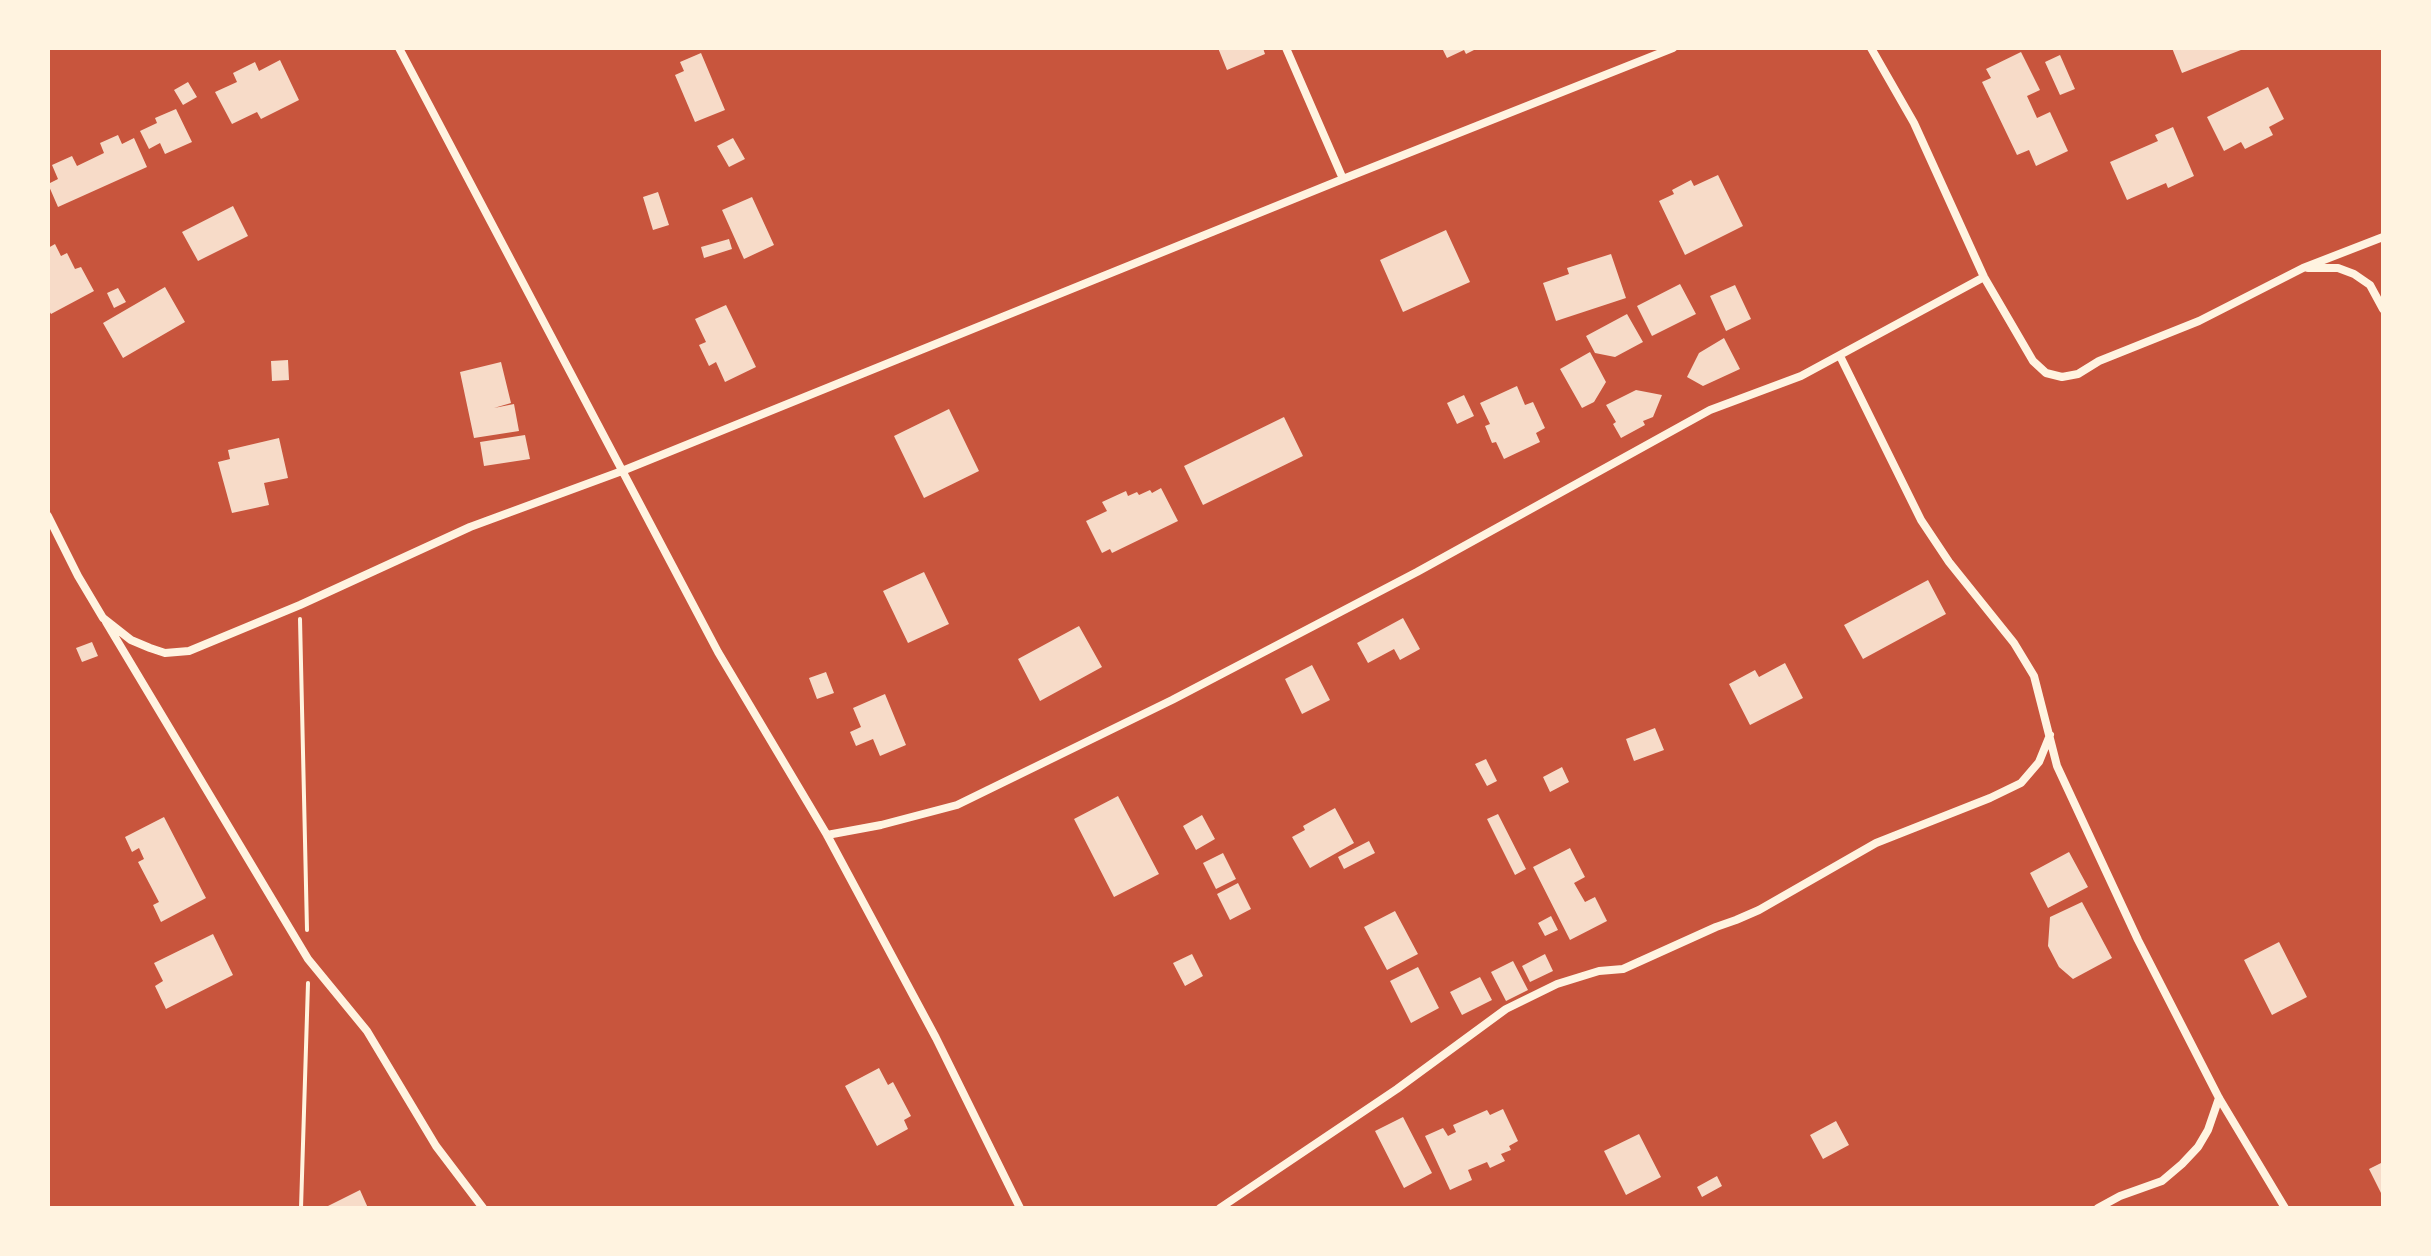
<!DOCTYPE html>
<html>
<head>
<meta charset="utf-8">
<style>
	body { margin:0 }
	#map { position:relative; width:2431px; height:1256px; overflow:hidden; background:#c8553d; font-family:"Roboto Condensed",sans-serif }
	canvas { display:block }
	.frame { position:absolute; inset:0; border:50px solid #fff3e0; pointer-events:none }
</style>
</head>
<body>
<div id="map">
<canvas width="2431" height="1256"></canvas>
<div class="frame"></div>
</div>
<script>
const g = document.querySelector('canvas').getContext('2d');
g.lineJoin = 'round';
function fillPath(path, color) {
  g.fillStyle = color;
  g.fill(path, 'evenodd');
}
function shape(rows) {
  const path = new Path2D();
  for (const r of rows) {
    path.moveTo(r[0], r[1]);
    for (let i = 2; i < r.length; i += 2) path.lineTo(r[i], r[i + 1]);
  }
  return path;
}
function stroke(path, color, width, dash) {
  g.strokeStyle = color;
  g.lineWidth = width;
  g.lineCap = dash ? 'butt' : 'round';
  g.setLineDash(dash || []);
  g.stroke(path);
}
const building = shape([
	[1218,48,1263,48,1265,54,1227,70],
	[1442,48,1478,48,1466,54,1464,50,1447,58],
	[2172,48,2246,48,2182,73],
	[2021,52,2040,90,2027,96,2037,118,2050,112,2068,151,2036,166,2029,150,2017,155,1982,82,1991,78,1986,69],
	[701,53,725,110,695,122,675,75,684,71,680,62],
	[2060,55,2075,89,2060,95,2045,62],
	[280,60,299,100,261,119,257,112,232,124,215,92,237,82,233,73,255,62,259,71],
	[188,82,197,97,183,105,174,90],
	[2268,87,2284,119,2269,127,2273,135,2245,149,2241,142,2224,151,2207,117],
	[176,109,192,142,165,154,160,143,149,149,140,131,157,123,155,118],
	[2173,127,2194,176,2168,188,2166,183,2127,200,2110,162,2158,141,2155,135],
	[118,135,122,144,134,138,147,167,58,207,48,184,58,179,52,165,72,156,77,166,104,153,100,143],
	[733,138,745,159,729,167,717,146],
	[1718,175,1743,226,1685,255,1659,201,1674,194,1672,190,1691,180,1694,186],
	[658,192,669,225,653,230,643,197],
	[752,197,774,245,744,259,722,210],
	[233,206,248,236,198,261,182,232],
	[1446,230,1470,282,1403,312,1380,260],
	[729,239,732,249,704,258,701,247],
	[55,244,61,256,67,253,75,269,81,267,94,291,51,314,48,309,48,248],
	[1611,254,1626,298,1556,321,1543,283,1569,274,1567,268],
	[1680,284,1696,314,1652,336,1637,306],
	[1735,285,1751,319,1726,331,1710,296],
	[165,287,185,322,123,358,103,323],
	[118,288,126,302,114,308,107,293],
	[726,305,756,367,725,382,716,362,709,366,699,345,706,342,695,319],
	[1627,314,1643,342,1615,357,1595,353,1586,336],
	[1724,338,1740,369,1703,386,1687,377,1699,353],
	[1590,352,1606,382,1594,402,1582,408,1560,369],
	[288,360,289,380,272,381,271,361],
	[501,362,511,403,494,408,514,404,519,431,474,438,460,372],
	[1517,386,1525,405,1533,402,1545,428,1536,433,1540,442,1504,459,1496,442,1492,443,1485,426,1490,424,1480,403],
	[1636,390,1662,395,1653,417,1643,421,1645,425,1621,438,1613,424,1616,422,1606,405],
	[1464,395,1474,416,1457,424,1447,403],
	[949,409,979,471,924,498,894,436],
	[1284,417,1303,456,1203,505,1184,466],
	[525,435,530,459,484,466,480,442],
	[279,438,288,478,264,483,269,505,232,513,218,462,230,459,228,450],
	[1161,488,1178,521,1112,553,1110,549,1102,553,1086,521,1107,511,1102,502,1126,491,1128,496,1137,492,1139,495,1150,490,1152,493],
	[924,572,949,624,908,643,883,591],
	[1928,580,1946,614,1863,659,1844,625],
	[1403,618,1420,649,1400,660,1394,649,1368,663,1357,643],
	[1079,626,1102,667,1040,701,1018,659],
	[92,642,98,656,82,662,76,648],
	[1785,663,1803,698,1750,725,1729,684,1755,670,1759,677],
	[1312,665,1330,700,1302,714,1285,679],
	[826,672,834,693,817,699,809,678],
	[885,694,906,745,880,756,873,739,856,746,850,732,861,727,853,708],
	[1655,728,1664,750,1634,761,1626,739],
	[1486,759,1497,781,1487,786,1475,764],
	[1562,767,1569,782,1550,792,1543,777],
	[1118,796,1159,874,1114,897,1074,819],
	[1335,808,1354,843,1310,868,1292,837,1305,830,1303,826],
	[1498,814,1526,869,1515,875,1487,819],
	[1202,815,1215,839,1196,850,1183,826],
	[164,817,206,898,161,922,153,905,159,902,138,862,144,859,139,848,132,852,125,837],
	[1369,841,1375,853,1344,869,1338,857],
	[1570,848,1585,877,1574,883,1585,902,1595,897,1607,921,1570,940,1533,867],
	[2069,852,2088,887,2048,908,2030,873],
	[1223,853,1236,879,1216,889,1203,863],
	[1238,883,1251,909,1230,920,1217,894],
	[2082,902,2112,958,2073,979,2059,967,2048,946,2050,917],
	[1395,911,1418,954,1387,970,1364,927],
	[1551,916,1558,930,1545,936,1538,923],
	[213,934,233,975,166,1009,155,986,163,981,154,963],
	[2279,942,2307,997,2272,1015,2244,960],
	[1192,954,1203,976,1185,986,1173,963],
	[1545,954,1553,971,1530,982,1522,966],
	[1513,961,1528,990,1506,1001,1491,972],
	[1418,967,1439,1008,1411,1023,1390,981],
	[1480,977,1492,1000,1462,1015,1450,992],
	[879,1068,888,1085,893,1082,911,1116,904,1120,908,1129,877,1146,845,1086],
	[1503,1109,1518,1141,1509,1146,1511,1150,1501,1154,1505,1161,1490,1168,1487,1162,1468,1170,1472,1180,1450,1190,1425,1136,1443,1128,1448,1136,1456,1132,1453,1125,1487,1110,1490,1115],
	[1403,1117,1432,1173,1404,1188,1375,1131],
	[1836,1121,1849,1145,1823,1159,1810,1135],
	[1639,1134,1661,1177,1626,1195,1604,1151],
	[2383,1162,2383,1197,2369,1169],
	[1717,1176,1722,1186,1702,1197,1697,1187],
	[360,1190,368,1208,324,1208]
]);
const path = shape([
	[300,619,307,930],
	[301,1208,308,983]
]);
const minor = shape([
	[399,48,718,652,827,835,936,1038,1020,1208],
	[1286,48,1343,179],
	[1871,48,1914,123,1984,277,2033,361,2046,373,2062,377,2078,374,2099,361,2199,321,2303,268,2383,237],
	[2308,268,2338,268,2354,274,2370,285,2383,309],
	[1840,356,1921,520,1949,562,2014,643,2034,676,2057,766,2138,940,2219,1098,2285,1208],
	[48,516,78,576,103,618,131,640,150,648,165,653,189,651,300,605,470,527,622,471,1343,179,1673,48],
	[106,622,308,959,367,1031,436,1146,483,1208],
	[827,835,881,825,957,805,1172,700,1417,572,1710,410,1801,376,1984,277],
	[1220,1208,1397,1089,1506,1009,1557,984,1599,971,1623,969,1716,927,1736,920,1759,910,1876,843,1990,798,2021,783,2039,762,2050,735],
	[2098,1208,2120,1196,2162,1181,2182,1164,2198,1147,2208,1130,2219,1098]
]);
fillPath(building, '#f7dbc8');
stroke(path, '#fff3e0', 4);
stroke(minor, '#fff3e0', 8);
</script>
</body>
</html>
